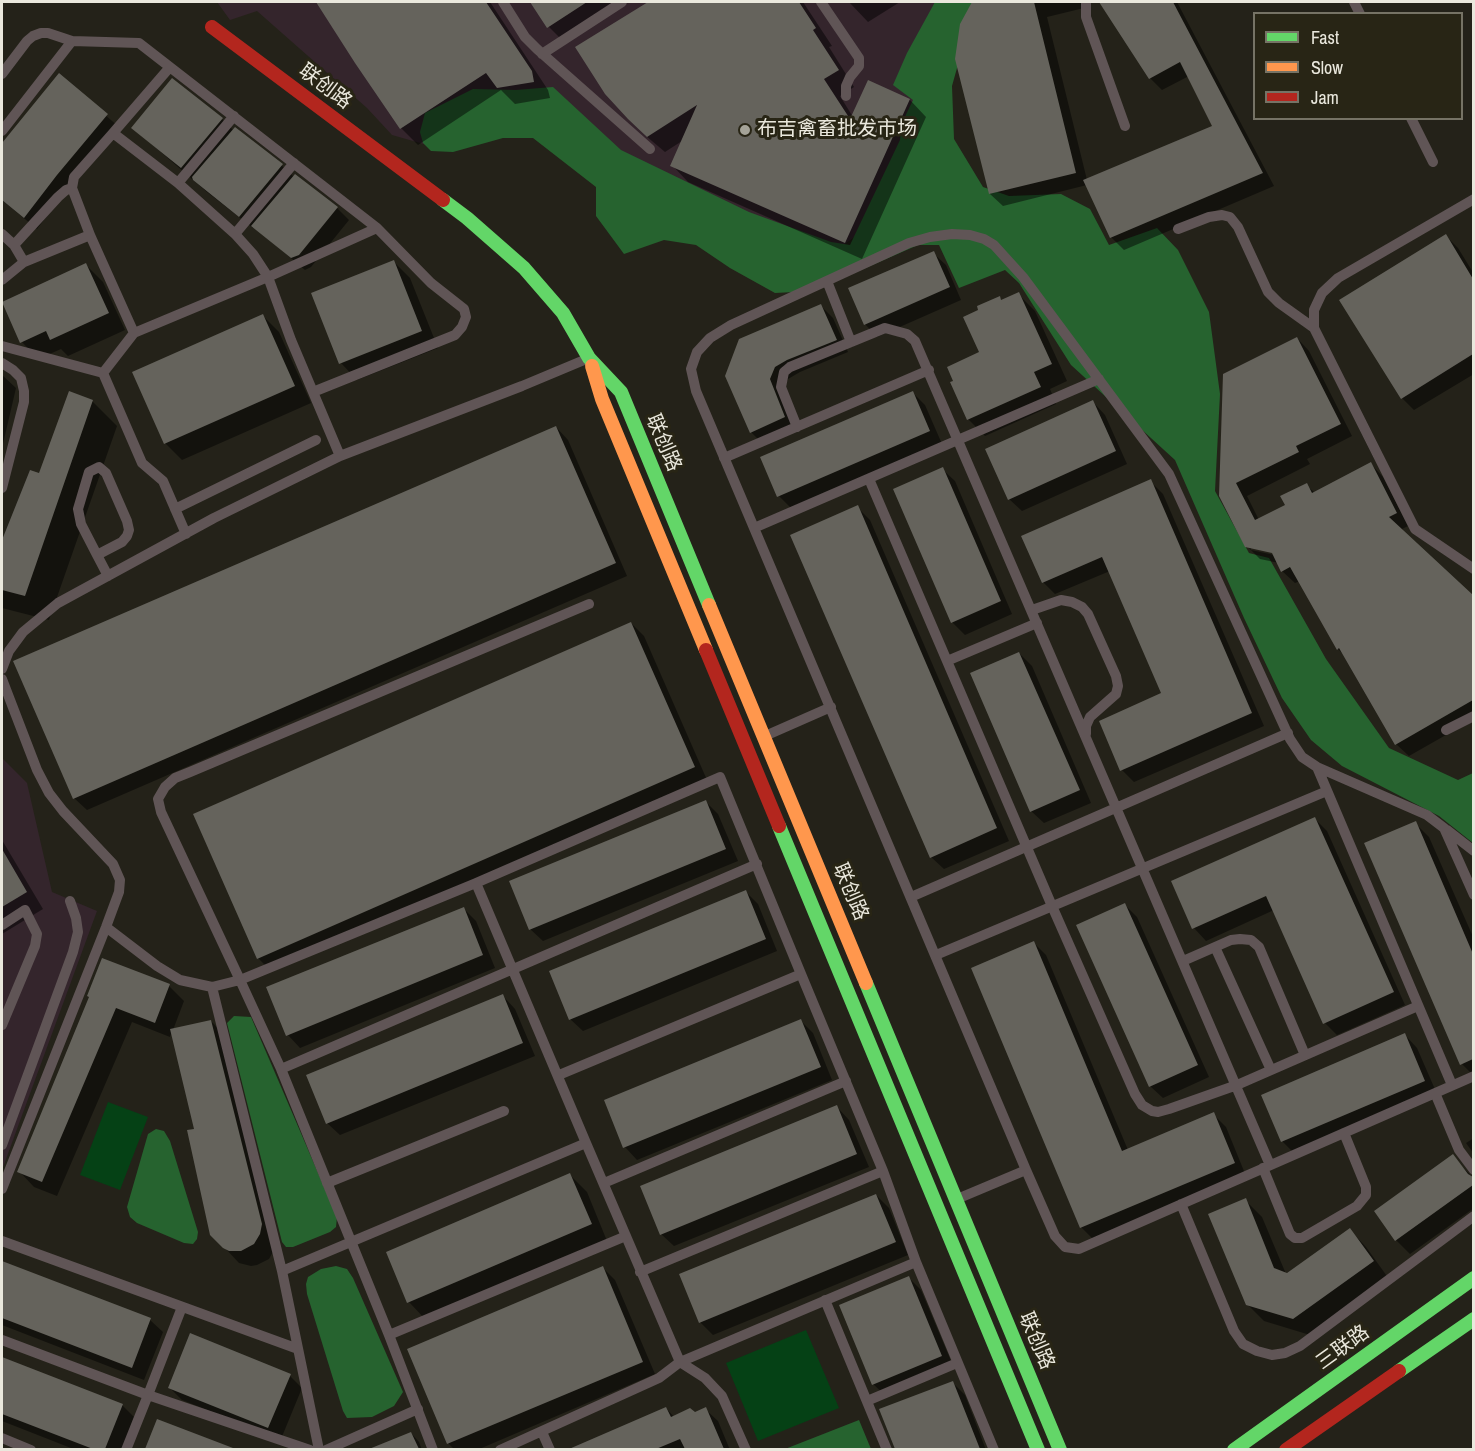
<!DOCTYPE html>
<html>
<head>
<meta charset="utf-8">
<style>
	body { margin:0 }
	#map { position:relative; width:1475px; height:1451px; overflow:hidden; background:#242219; font-family:"Archivo Narrow",sans-serif }
	canvas { display:block }
	.frame { position:absolute; inset:0; border:3px solid #eae8dd; pointer-events:none }
	.legend { position:absolute; left:1253px; top:12px; width:210px; height:108px; box-sizing:border-box; background:#282515; border:2px solid #767365; margin:0; padding:8px 10px; list-style:none; font-size:18px; color:#eae8dd }
	.legend li { display:flex; align-items:center; gap:12px; height:30px }
	.legend b { width:30px; border:2px solid #767365 }
</style>
</head>
<body>
<div id="map">
<canvas width="1475" height="1451"></canvas>
<div class="frame"></div>
<ul class="legend">
<li><b style="height:8px;background:#63d668"></b>Fast</li>
<li><b style="height:8px;background:#ff974d"></b>Slow</li>
<li><b style="height:8px;background:#b3261e"></b>Jam</li>
</ul>
</div>
<script>
const g = document.querySelector('canvas').getContext('2d');
g.lineJoin = 'round';
function fillPath(path, color) {
  g.fillStyle = color;
  g.fill(path, 'evenodd');
}
function shape(rows) {
  const path = new Path2D();
  for (const r of rows) {
    path.moveTo(r[0], r[1]);
    for (let i = 2; i < r.length; i += 2) path.lineTo(r[i], r[i + 1]);
  }
  return path;
}
function stroke(path, color, width, dash) {
  g.strokeStyle = color;
  g.lineWidth = width;
  g.lineCap = dash ? 'butt' : 'round';
  g.setLineDash(dash || []);
  g.stroke(path);
}
function label(font, color, halo, rows, align = 'center') {
  g.font = font + ' "Archivo Narrow","Noto Sans SC",sans-serif';
  g.lineWidth = 6;
  g.setLineDash([]);
  g.textBaseline = 'middle';
  g.strokeStyle = halo;
  g.fillStyle = color;
  for (const [text, x, y, turn = 0] of rows) {
    g.save();
    g.translate(x, y);
    g.rotate((+turn || 0) * Math.PI / 180);
    g.textAlign = isNaN(turn) ? turn : align;
    if (halo) g.strokeText(text, 0, 0);
    g.fillText(text, 0, 0);
    g.restore();
  }
}
const commercial = shape([
	[217,2,959,2,911,197,825,258,565,123,434,147,392,135,367,108,257,11,230,20],
	[2,758,27,783,52,892,97,911,2,1170]
]);
const green = shape([
	[108,1102,148,1117,120,1190,80,1175],
	[806,1330,839,1408,758,1441,726,1363]
]);
const forest = shape([
	[935,2,979,2,969,25,952,86,954,139,983,187,1009,196,1061,194,1090,209,1109,245,1157,228,1178,250,1209,312,1220,394,1215,491,1249,553,1269,558,1326,659,1389,748,1458,780,1473,773,1473,843,1439,816,1342,766,1311,740,1282,698,1244,618,1175,460,1071,365,1019,283,1005,270,959,288,939,245,918,245,813,291,775,293,730,268,696,245,664,240,624,254,596,216,596,187,533,138,503,138,453,152,431,151,423,143,420,132,425,113,473,89,516,90,553,87,621,150,749,212,831,242,850,245,900,140,902,123,913,100,893,85,907,53],
	[234,1016,251,1017,337,1217,336,1227,330,1232,293,1247,286,1247,282,1242,227,1023],
	[156,1129,164,1131,170,1141,198,1232,197,1239,193,1244,184,1243,137,1223,130,1217,127,1207,148,1134],
	[336,1266,347,1269,353,1278,403,1392,394,1406,372,1417,347,1418,343,1411,307,1294,306,1284,308,1277,321,1269],
	[859,1420,871,1449,785,1449]
]);
const shadow = shape([
	[317,2,490,2,548,90,550,98,515,104,501,90,418,145,401,128,356,62],
	[532,2,629,2,565,43,549,27],
	[651,2,803,2,832,46,829,47,854,87,840,96,853,117,869,82,910,100,926,117,862,259,688,182,672,165,682,141,665,152,646,136,577,48],
	[849,2,900,2,868,22],
	[973,2,1082,2,1084,8,1047,17,1087,180,1214,127,1189,76,1162,90,1150,78,1105,7,1104,2,1177,2,1274,186,1124,250,1111,237,1087,185,1003,206,990,194,961,24],
	[59,75,119,127,69,187,37,229,2,200,2,146],
	[222,119,234,131,235,129,282,166,294,177,337,208,349,220,311,267,305,270,254,227,253,228,207,192,133,128],
	[1446,236,1458,248,1474,274,1474,374,1414,410,1402,398],
	[933,253,946,265,961,300,877,337,865,324],
	[393,261,410,278,438,348,357,380,341,363],
	[86,265,103,282,125,330,68,356,61,349,38,359,22,342],
	[1018,294,1035,311,1067,381,1050,389,1056,404,985,436,968,419,999,298,1002,301],
	[821,306,833,318,848,352,800,372,788,379,782,393,796,430,763,444,751,432,726,376],
	[263,316,279,332,311,403,182,460,165,443],
	[1297,338,1309,351,1352,436,1307,459,1310,464,1247,496,1259,520,1287,506,1306,485,1315,493,1371,464,1383,477,1408,526,1400,530,1471,595,1474,594,1474,719,1409,756,1396,744,1346,657,1338,649,1300,581,1295,583,1282,571,1279,563,1260,559,1247,546,1221,496],
	[1251,547,1279,553,1279,556,1251,550],
	[2,375,16,388,2,448],
	[913,393,925,405,942,444,791,508,779,496],
	[92,401,117,426,49,620,2,608,2,544,31,472,40,474],
	[1093,402,1105,415,1127,464,1022,511,1009,499],
	[556,427,568,440,627,576,87,810,74,798],
	[942,469,955,481,1012,614,965,635,952,622],
	[1150,481,1163,494,1264,726,1134,782,1122,770,1163,694,1110,571,1055,594,1043,582],
	[857,507,870,520,1009,841,944,869,931,857],
	[631,623,644,636,707,780,271,971,258,958],
	[1019,653,1032,666,1091,803,1044,823,1031,811],
	[706,802,718,814,738,861,543,941,530,929],
	[1314,818,1327,831,1405,1005,1337,1035,1325,1023,1274,910,1206,941,1194,928],
	[1415,823,1429,837,1474,939,1474,1076,1462,1064],
	[2,840,43,909,2,934],
	[746,892,758,904,777,951,583,1031,570,1019],
	[1125,905,1137,917,1209,1077,1163,1098,1150,1086],
	[463,908,476,921,495,968,300,1048,288,1035],
	[1034,943,1046,955,1128,1150,1213,1114,1226,1127,1246,1176,1094,1240,1081,1227],
	[103,960,169,986,184,1001,173,1030,211,1021,226,1037,274,1250,269,1259,257,1265,251,1266,239,1263,224,1247,172,1031,170,1037,132,1022,57,1196,34,1187,19,1171,91,998],
	[503,996,515,1009,535,1056,340,1135,327,1123],
	[800,1020,813,1033,832,1080,637,1160,625,1147,605,1101],
	[1405,1035,1417,1048,1437,1094,1295,1154,1283,1142,1263,1096],
	[837,1107,849,1120,869,1167,674,1246,661,1234],
	[1474,1138,1474,1154,1466,1143],
	[1452,1156,1474,1179,1474,1208,1410,1254,1396,1240],
	[570,1175,587,1192,607,1241,425,1319,409,1302],
	[876,1195,889,1208,908,1255,713,1335,700,1322],
	[1245,1200,1262,1217,1286,1274,1350,1230,1366,1247,1389,1279,1310,1335,1264,1321,1247,1304],
	[2,1263,150,1320,163,1332,144,1380,2,1325],
	[603,1268,615,1280,655,1374,477,1450,455,1450,449,1444,409,1350],
	[909,1278,921,1290,954,1368,886,1396,873,1384],
	[2,1359,122,1405,134,1417,122,1450,76,1450,2,1421],
	[290,1376,302,1388,281,1439,182,1400,169,1387],
	[953,1383,965,1395,986,1450,896,1450,881,1410],
	[666,1408,674,1417,695,1413,705,1409,718,1421,730,1450,573,1450],
	[158,1421,232,1450,146,1450],
	[411,1433,419,1442,422,1450,373,1450]
]);
const building = shape([
	[316,2,486,2,532,71,534,82,497,88,486,73,400,129,355,63],
	[530,2,587,2,547,28],
	[648,2,799,2,816,28,813,30,839,70,824,79,850,119,868,80,910,99,845,243,670,166,697,105,647,137,628,119,605,94,575,47],
	[972,2,1034,2,1076,173,989,194,955,59,960,24],
	[1099,2,1173,2,1263,173,1110,238,1083,180,1212,126,1180,62,1149,79],
	[59,73,108,114,57,175,24,218,2,200,2,143],
	[172,78,223,118,181,168,131,128],
	[235,127,283,164,239,217,193,180,192,177],
	[295,174,338,207,299,255,291,258,251,226],
	[1446,234,1473,279,1473,354,1401,399,1339,300],
	[934,251,950,287,864,325,848,288],
	[394,260,422,331,339,364,311,293],
	[86,263,109,313,50,340,46,331,20,343,2,302],
	[1019,292,1052,364,1034,372,1041,387,967,420,950,382,953,381,947,367,979,352,963,317,978,310,977,306,1000,296,1001,300],
	[821,304,837,340,787,360,775,367,770,379,785,417,750,433,725,376,739,339],
	[263,314,295,386,164,444,132,372],
	[1297,337,1341,424,1296,446,1299,452,1236,483,1255,520,1285,505,1280,496,1307,483,1312,493,1371,462,1397,513,1389,517,1473,595,1473,700,1395,745,1339,648,1337,650,1290,567,1281,572,1272,553,1245,547,1219,496,1223,374],
	[69,391,93,400,25,596,2,590,2,540,30,470,39,473],
	[913,391,930,431,777,497,760,457],
	[1093,400,1116,451,1008,500,985,449],
	[556,426,616,563,73,799,13,661],
	[943,467,1001,601,951,623,893,489],
	[1151,479,1252,713,1120,771,1099,721,1161,693,1102,557,1042,583,1021,536],
	[858,505,997,828,930,858,790,535],
	[631,622,695,767,257,959,193,814],
	[1019,652,1080,790,1030,812,970,673],
	[706,800,726,849,529,930,509,881],
	[1315,817,1394,992,1323,1024,1266,896,1192,929,1171,881],
	[1416,821,1473,954,1473,1059,1460,1065,1364,843],
	[2,849,27,892,2,907],
	[746,890,766,939,569,1020,549,971],
	[1125,903,1198,1065,1149,1087,1076,925],
	[464,907,483,955,286,1036,266,987],
	[1034,941,1122,1151,1214,1112,1235,1163,1080,1228,971,968],
	[102,958,170,984,155,1023,116,1008,42,1182,17,1172,89,997,87,996],
	[503,994,523,1043,326,1124,306,1075],
	[801,1019,821,1067,623,1148,604,1100],
	[211,1020,262,1224,260,1234,254,1244,241,1251,229,1251,223,1248,210,1235,187,1130,194,1129,170,1029],
	[1405,1033,1425,1081,1281,1142,1261,1095],
	[837,1105,857,1154,660,1235,640,1186],
	[1453,1154,1468,1174,1473,1177,1473,1185,1395,1241,1374,1211],
	[570,1173,592,1224,407,1303,386,1252],
	[876,1194,896,1242,699,1323,679,1274],
	[1246,1198,1274,1268,1287,1273,1350,1228,1374,1261,1293,1319,1246,1305,1208,1214],
	[2,1261,151,1318,132,1368,2,1318],
	[603,1266,643,1362,447,1444,407,1349],
	[909,1276,942,1356,872,1385,839,1305],
	[190,1333,291,1374,268,1428,168,1388],
	[2,1357,123,1404,105,1449,93,1449,2,1414],
	[953,1381,980,1449,895,1449,879,1409],
	[666,1407,671,1417,690,1408,695,1412,706,1407,724,1449,685,1449,680,1439,656,1449,569,1449],
	[157,1419,233,1448,233,1449,145,1449],
	[411,1432,419,1449,369,1449]
]);
const lane = shape([
	[503,2,525,37,537,49,650,149],
	[821,2,859,58,859,66,850,77,846,86,846,96],
	[1086,2,1086,17,1125,126],
	[1354,2,1360,14],
	[542,54,622,2],
	[2,74,27,41,33,36,41,33,48,33,72,41,139,43,377,228,431,283,464,309,466,317,462,327,455,335,313,392],
	[1411,118,1433,162],
	[2,131,72,41],
	[113,133,170,67],
	[178,183,234,116],
	[1474,199,1338,278,1322,293,1314,310,1314,328,1415,529,1474,569],
	[1178,229,1209,217,1222,215,1230,217,1238,227,1268,292,1279,303,1314,328],
	[2,234,14,245,24,262],
	[235,234,294,163],
	[14,245,58,197,66,190,72,188],
	[2,280,24,262,90,235],
	[827,281,851,342],
	[134,333,268,277,377,228],
	[2,346,103,373,142,463,163,481,186,534],
	[2,363,13,370,21,378,24,391,24,402,2,488],
	[103,373,134,333,90,235,72,188,74,177,113,133,178,183,235,234,253,254,268,277,291,340,340,456],
	[797,427,781,387,784,372,790,367,885,328,907,334,915,341,1270,1165],
	[724,458,929,370],
	[869,479,1052,906,1135,1094,1142,1105,1152,1111,1158,1112,1169,1109,1237,1085,1418,1006],
	[175,509,316,440],
	[754,528,1099,379],
	[97,555,81,524,78,509,89,472,99,467,106,473,127,521,129,530,127,536,122,542,97,555,108,576],
	[1032,610,1061,600,1072,602,1082,607,1088,614,1116,676,1118,686,1116,694,1090,717,1086,726,1086,734],
	[947,661,1037,623],
	[2,669,9,651,23,632,58,603,214,518,340,456,522,386,589,358],
	[2,679,37,770,49,793,63,811,113,864,120,880,119,892,106,927,2,1189],
	[1446,730,1474,716],
	[765,736,831,707],
	[1317,767,1452,1085],
	[1447,830,1474,851],
	[476,883,720,777,801,974],
	[1474,895,1444,828,1427,815,1317,767,1302,757,1290,739,1169,474,1023,277,994,245,984,239,970,235,952,234,930,237,909,243,731,325,710,338,697,352,691,369,696,391,1026,1170,1055,1236,1065,1247,1079,1249,1474,1076],
	[911,897,1288,733],
	[2,925,25,910,37,934,35,946,2,1025],
	[106,927,157,966,180,980,212,987,240,980,281,1069,389,1335,433,1450],
	[1215,947,1271,1070],
	[936,955,1327,791],
	[1183,961,1231,940,1240,939,1251,940,1259,947,1305,1055],
	[212,987,282,1271,319,1450],
	[281,1069,757,864],
	[559,1075,801,974,883,1171,916,1262,680,1362],
	[1435,1093,1459,1150,1474,1170],
	[2,1145,73,952,78,932,76,918,70,901],
	[1263,1168,1290,1234,1295,1238,1302,1238,1357,1206,1366,1195,1366,1187,1344,1133],
	[327,1183,504,1111],
	[604,1183,846,1081],
	[957,1199,1026,1170],
	[1181,1204,1234,1331,1243,1344,1257,1351,1272,1355,1285,1353,1300,1346,1474,1216],
	[2,1241,298,1349],
	[916,1262,994,1450],
	[282,1271,586,1143,476,883,240,980,161,812,158,799,165,787,175,778,190,772,589,604],
	[640,1272,883,1171],
	[825,1300,887,1450],
	[389,1335,626,1236],
	[2,1340,148,1395,182,1307],
	[680,1362,705,1378,722,1396,746,1450],
	[867,1401,957,1363],
	[542,1432,550,1450],
	[2,1438,31,1450],
	[126,1450,148,1395,310,1450],
	[326,1450,418,1409],
	[500,1450,659,1378,680,1362,586,1143]
]);
const fast = shape([
	[443,200,467,218,524,268,563,313,589,358,621,392,709,605],
	[779,826,1038,1450],
	[866,983,1060,1450],
	[1399,1371,1474,1319],
	[1234,1450,1474,1278]
]);
const slow = shape([
	[592,366,602,399,706,650],
	[709,605,866,983]
]);
const jam = shape([
	[212,27,443,200],
	[706,650,779,826],
	[1286,1450,1399,1371]
]);
const markers = [
	[745,130,6,"#a5a398"]
];
const streetNames = [
	["联创路",325,87,37],
	["联创路",663,443,67],
	["联创路",850,892,67],
	["联创路",1036,1341,67],
	["三联路",1343,1348,-36]
];
const poiNames = [
	["布吉禽畜批发市场",757,130]
];
fillPath(commercial, '#34252c');
fillPath(green, '#054115');
fillPath(forest, '#26632f');
fillPath(shadow, '#0007');
fillPath(building, '#65635c');
stroke(lane, '#605556', 10);
stroke(fast, '#63d668', 14);
stroke(slow, '#ff974d', 14);
stroke(jam, '#b3261e', 14);
for (const [x, y, r, color] of markers) {
  const dot = new Path2D();
  dot.arc(x, y, r, 0, 2 * Math.PI);
  g.fillStyle = color;
  g.fill(dot);
  stroke(dot, '#282515', 2);
}
label('20px', '#eae8dd', '#282515', streetNames);
label('20px', '#eae8dd', '#282515', poiNames, 'left');
</script>
</body>
</html>
